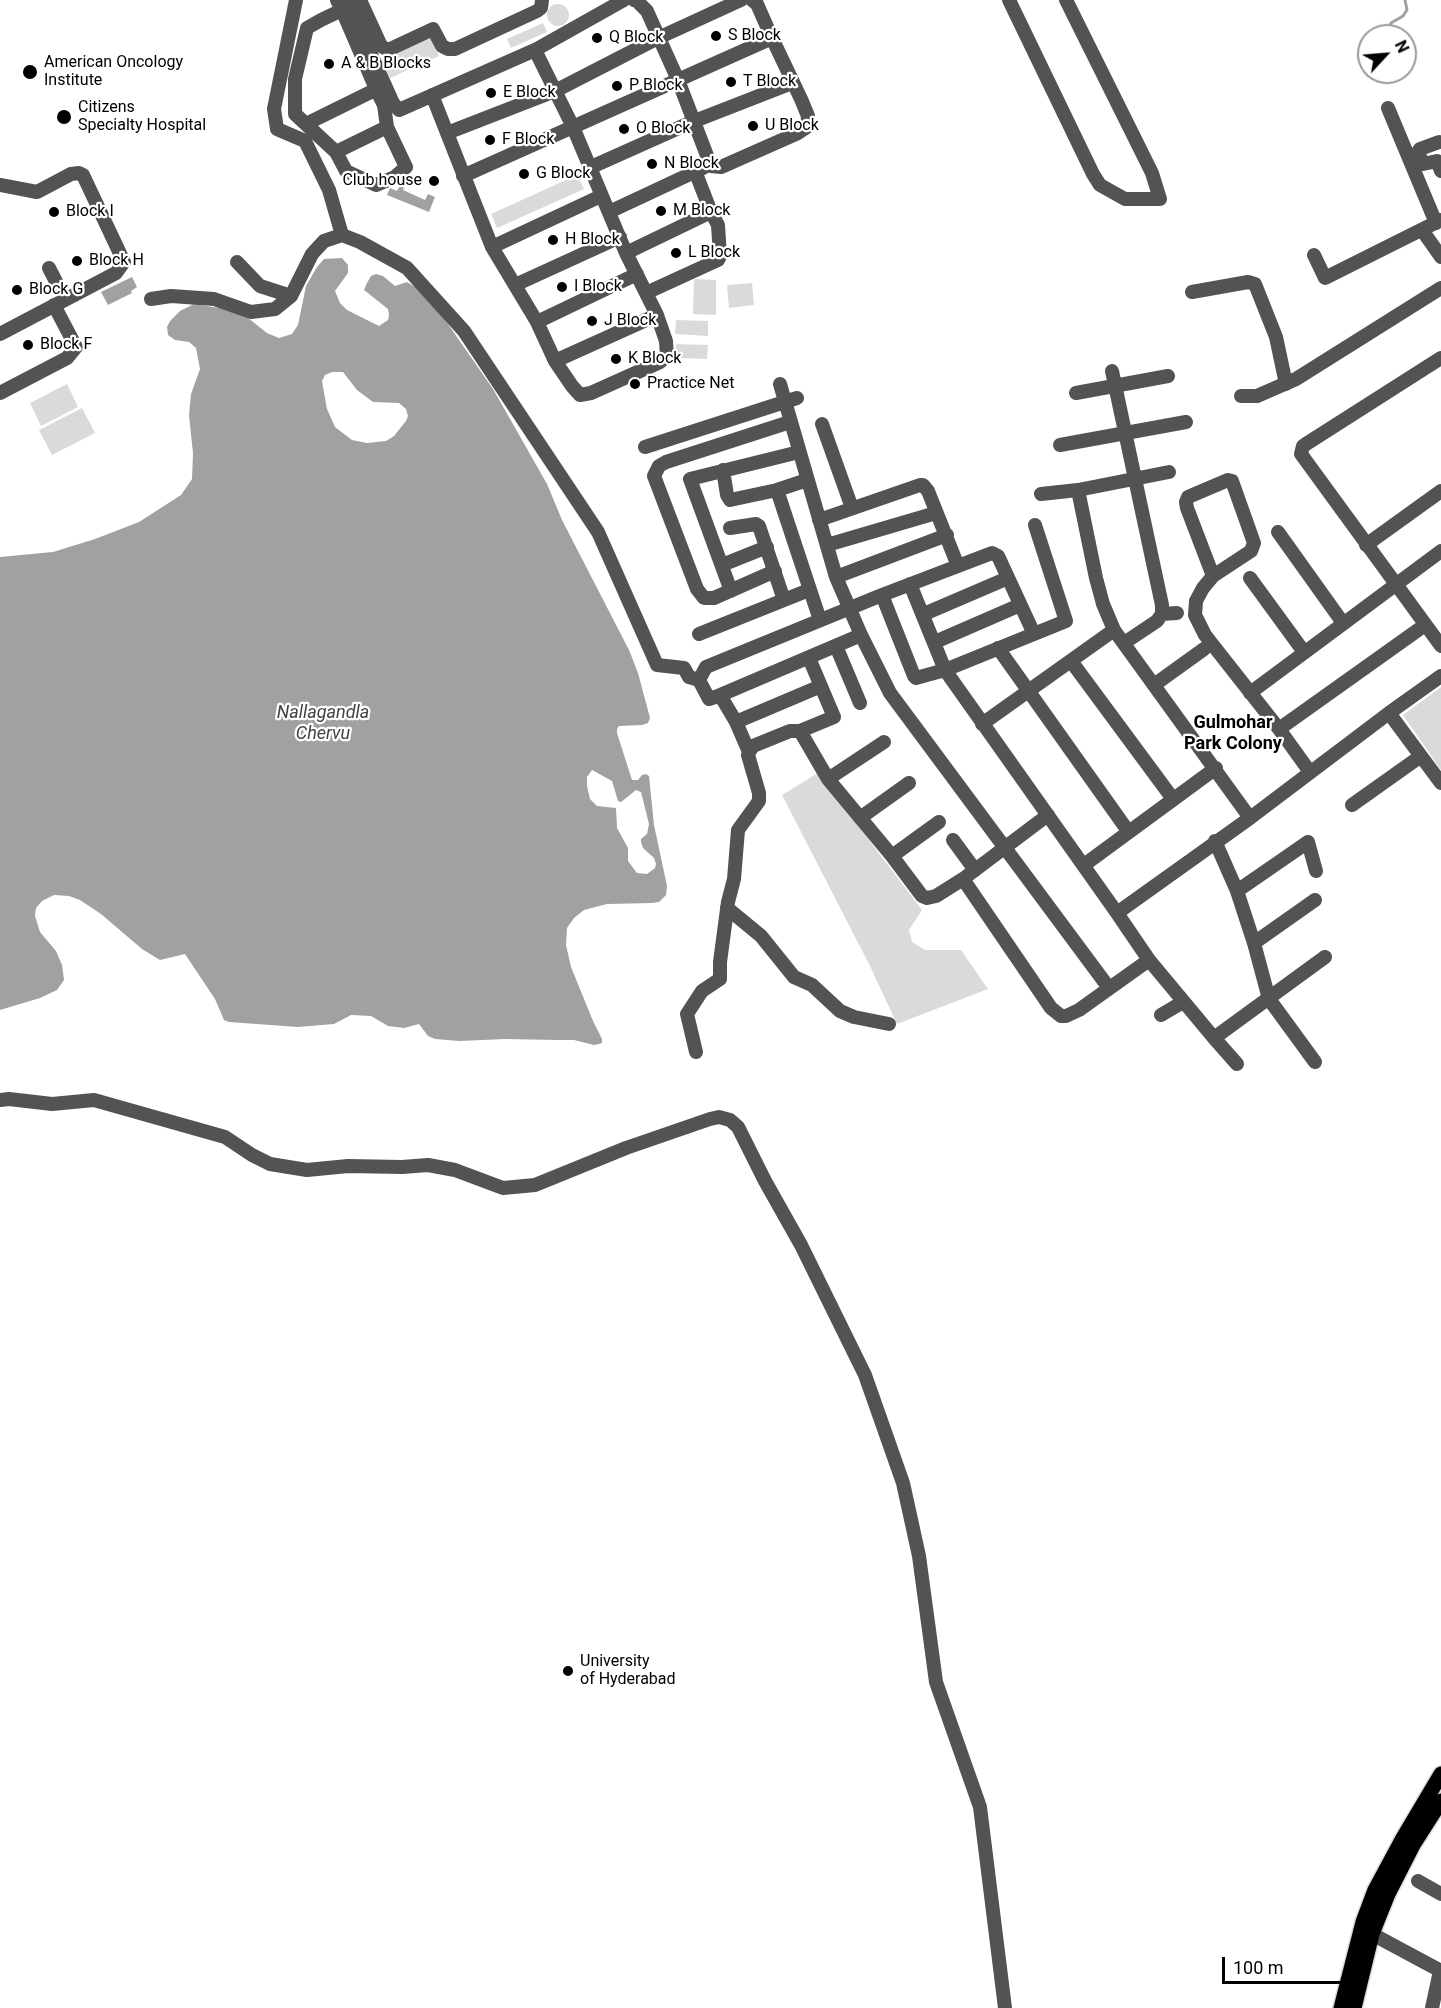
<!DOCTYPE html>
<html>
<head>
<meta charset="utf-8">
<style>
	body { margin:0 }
	#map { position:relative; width:1441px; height:2008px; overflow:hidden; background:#fff; font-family:Roboto,sans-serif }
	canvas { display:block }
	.north { position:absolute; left:1357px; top:24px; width:60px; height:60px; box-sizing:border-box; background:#fff; border:2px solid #999; border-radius:50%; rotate:64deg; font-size:16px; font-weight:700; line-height:24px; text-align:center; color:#000 }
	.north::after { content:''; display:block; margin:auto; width:21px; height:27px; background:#000; clip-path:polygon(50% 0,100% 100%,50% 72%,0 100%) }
	.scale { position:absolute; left:1222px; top:1957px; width:132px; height:27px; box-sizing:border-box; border:3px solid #000; border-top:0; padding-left:8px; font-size:18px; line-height:21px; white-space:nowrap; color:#000; -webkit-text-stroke:4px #fff; paint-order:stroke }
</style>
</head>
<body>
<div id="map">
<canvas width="1441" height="2008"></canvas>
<div class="north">N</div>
<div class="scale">100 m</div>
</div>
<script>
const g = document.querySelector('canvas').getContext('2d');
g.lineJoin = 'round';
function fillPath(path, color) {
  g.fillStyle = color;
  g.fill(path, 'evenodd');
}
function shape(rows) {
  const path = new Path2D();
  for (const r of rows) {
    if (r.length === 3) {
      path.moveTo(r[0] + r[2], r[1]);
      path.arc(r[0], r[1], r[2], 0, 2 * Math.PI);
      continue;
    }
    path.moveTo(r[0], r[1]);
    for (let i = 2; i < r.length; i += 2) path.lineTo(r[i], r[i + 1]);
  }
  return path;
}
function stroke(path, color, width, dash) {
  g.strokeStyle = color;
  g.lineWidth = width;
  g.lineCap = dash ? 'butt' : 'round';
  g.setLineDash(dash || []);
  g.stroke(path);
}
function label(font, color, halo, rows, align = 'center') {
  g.font = font + ' Roboto,sans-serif';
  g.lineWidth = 4.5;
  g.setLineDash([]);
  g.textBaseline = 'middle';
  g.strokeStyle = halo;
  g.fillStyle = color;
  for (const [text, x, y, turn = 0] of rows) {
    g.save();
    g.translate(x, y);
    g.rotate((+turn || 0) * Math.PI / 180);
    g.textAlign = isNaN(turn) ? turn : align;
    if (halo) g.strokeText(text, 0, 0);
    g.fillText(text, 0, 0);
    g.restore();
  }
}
const green = shape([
	[558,15,11],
	[543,23,547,32,511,48,507,39],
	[431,37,439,56,390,78,382,60],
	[577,175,584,189,497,228,491,214],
	[694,279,716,280,716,315,693,314],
	[752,283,754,305,729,308,727,285],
	[676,320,708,321,708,336,675,334],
	[676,344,708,345,707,359,675,358],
	[67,384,78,407,41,426,30,403],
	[82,408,95,433,52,455,39,430],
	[1441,687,1441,770,1403,715],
	[818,773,922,910,909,930,912,942,925,950,961,950,988,989,897,1024,869,964,782,795]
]);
const water = shape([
	[401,183,405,185,403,190,425,200,428,194,435,197,429,212,387,195,390,188,397,191],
	[342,258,348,265,348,273,335,291,340,303,347,310,379,326,388,320,389,315,388,309,364,290,367,283,371,276,376,274,383,276,395,286,407,282,417,288,441,314,493,389,547,484,562,520,629,650,638,673,650,718,648,723,642,725,619,726,617,729,617,733,632,780,638,780,642,775,646,774,649,776,654,825,667,886,666,895,659,902,652,903,607,904,584,910,574,918,567,928,566,945,571,967,593,1021,602,1039,602,1043,599,1044,594,1045,574,1040,558,1040,505,1039,459,1041,435,1039,428,1036,419,1024,404,1028,388,1026,371,1016,351,1015,334,1024,298,1027,229,1022,224,1020,215,999,185,954,160,960,142,949,101,914,80,900,69,896,54,895,42,901,36,908,35,916,40,932,56,951,62,965,64,980,57,990,40,998,0,1010,0,557,53,552,95,539,139,522,181,495,192,479,193,453,189,415,191,394,200,369,196,348,189,342,175,340,168,335,167,327,170,321,180,311,194,304,232,310,248,318,267,333,279,338,292,334,298,325,306,286,317,267,324,259],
	[332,372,343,372,357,390,373,402,399,403,406,409,408,416,406,421,394,436,386,441,367,443,352,440,335,427,327,409,322,381,325,375],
	[592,770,612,781,618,801,621,802,636,790,641,792,649,824,647,834,641,839,641,842,643,848,654,858,656,864,655,868,647,874,637,873,628,861,628,848,617,828,616,808,597,806,590,799,587,786,587,777],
	[132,277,137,287,131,291,132,293,108,305,101,292]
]);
const stream = shape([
	[1386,36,1391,23,1403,16,1407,10,1405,0]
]);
const minor = shape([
	[296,0,274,109,277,129,305,141,329,190,342,235,360,242,407,268,464,331,598,532,657,665,684,668,689,677,699,680],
	[337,0,342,10,376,89,384,105,387,127,406,167,395,177,376,185,346,171,336,152,295,114,295,79,307,28,321,20,342,10,350,6],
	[360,0,381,46,388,50,433,29,442,46,448,49,455,49,537,11,541,8,542,0],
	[752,0,757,4,772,38],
	[1009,0,1093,174,1100,185,1125,199,1160,199,1152,173,1066,0],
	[349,5,393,103,399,110],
	[432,95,492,247,537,322,555,361,572,386,580,395,591,393,660,362,667,356,666,341,657,315,626,253,573,127,535,50],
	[1388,108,1436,223],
	[399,110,535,50,624,0],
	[306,124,385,85],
	[447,133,555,91,658,38,741,0],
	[1439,142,1420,149,1418,152,1423,164,1437,161,1441,171],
	[336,152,387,127],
	[589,168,692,122,792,83],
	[463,176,678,80,772,38,801,99,808,116,807,127,798,133,721,167,711,166,678,80,647,11,637,1,634,0],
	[0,185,37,192,71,174,79,173,83,175,124,262,116,273,0,334],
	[609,212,703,168],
	[1422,230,1441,257],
	[492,247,601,196],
	[626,253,711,212],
	[1314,255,1325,278,1441,220],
	[237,262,260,286,291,296],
	[49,268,65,299],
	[515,285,620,237],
	[1192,292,1248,282,1255,284,1276,337,1286,384],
	[646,293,718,260,720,256,718,225,711,212,695,171],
	[151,299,171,296,214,299,251,312,275,309,291,296,312,254,324,241,342,235],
	[537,322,637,274],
	[1441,358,1306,444,1303,446,1301,454,1441,646],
	[555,361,657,315],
	[1112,371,1162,605,1162,614,1157,621,1124,643],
	[780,384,836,577,861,635,890,693,1109,988],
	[0,393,67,358,76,347,54,305],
	[1076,393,1168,376],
	[1241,396,1257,396,1296,379,1441,288],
	[822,424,852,508],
	[1060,445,1186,422],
	[645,447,797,398],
	[723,470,727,495,730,500,777,490,820,620],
	[777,490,807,480],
	[1078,490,1096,578,1103,604,1114,630,1250,818],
	[1041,494,1078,490,1169,472],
	[819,520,920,485,923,485,928,491,958,566],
	[730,528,756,524,759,526,784,600],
	[1278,532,1343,623],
	[827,545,936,513],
	[1366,545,1441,491],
	[722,565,767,547],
	[775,571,714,598,704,598,697,589,654,476,659,466,666,462,790,422],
	[1213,576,1187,508,1186,502,1188,497,1228,480,1232,481,1254,543,1251,551,1213,576,1203,588,1196,601,1195,615,1205,635,1279,729,1310,772],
	[836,577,947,535],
	[1250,578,1304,652],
	[910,584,945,670,1117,913],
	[731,591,690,479,799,452],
	[882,595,914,676,916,678,945,670,1066,621,1035,525],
	[924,614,1008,578],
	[1162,614,1177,613],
	[699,634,809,590],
	[935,642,1020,605],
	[836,646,860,703],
	[998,648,1128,831],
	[1071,661,1173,799],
	[1154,685,1204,649],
	[1250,693,1441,551],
	[718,696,861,635],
	[1389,713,1441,783],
	[736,722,821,686],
	[982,724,1114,630],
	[1279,729,1425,625],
	[800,731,828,779,892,856,922,896,927,898,936,896,963,879,1048,815],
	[749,752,736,722,723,700,718,696,709,699,699,680,706,667,882,595,992,553,998,556,1034,634],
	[828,779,884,742],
	[1352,805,1421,756],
	[860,818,909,783],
	[953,840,975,870],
	[1215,841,1237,891,1254,943,1269,999,1315,1062],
	[892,856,939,822],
	[1084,865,1216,768],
	[963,879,1051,1008,1061,1016,1066,1016,1079,1010,1149,960],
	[1237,891,1308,842,1316,871],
	[727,908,761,936,794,977,812,985,840,1011,854,1017,889,1024],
	[1254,943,1315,900],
	[1325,957,1214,1038,1149,960,1117,913,1250,818,1389,713,1441,676],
	[1161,1015,1183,1002],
	[1214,1038,1237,1064],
	[696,1052,687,1014,702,991,720,979,720,962,728,902,734,879,738,830,759,801,759,793,748,755,749,752,753,746,790,731,800,731,834,717,809,658],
	[0,1100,9,1099,52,1104,94,1100,225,1137,252,1155,270,1164,307,1170,348,1166,402,1167,428,1165,455,1170,503,1188,535,1185,626,1148,710,1119,719,1117,730,1120,738,1127,765,1181,801,1245,865,1375,903,1483,919,1556,936,1682,980,1807,1005,2008],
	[1418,1881,1441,1894],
	[1372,1934,1441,1971],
	[1432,2008,1440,1971]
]);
const major = shape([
	[1341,2008,1363,1922,1375,1890,1403,1838,1441,1774],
	[1354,2008,1372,1934,1388,1894,1413,1845,1441,1801]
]);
const markers = [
	[716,36,6,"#000"],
	[597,38,6,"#000"],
	[329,64,6,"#000"],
	[30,72,8,"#000"],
	[731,82,6,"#000"],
	[617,86,6,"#000"],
	[491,93,6,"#000"],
	[64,117,8,"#000"],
	[753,126,6,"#000"],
	[624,129,6,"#000"],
	[490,140,6,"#000"],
	[652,164,6,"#000"],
	[524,174,6,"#000"],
	[434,181,6,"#000"],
	[661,211,6,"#000"],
	[54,212,6,"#000"],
	[553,240,6,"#000"],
	[676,253,6,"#000"],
	[77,261,6,"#000"],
	[562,287,6,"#000"],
	[17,290,6,"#000"],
	[592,321,6,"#000"],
	[28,345,6,"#000"],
	[616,359,6,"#000"],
	[635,384,6,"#000"],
	[568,1671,6,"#000"]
];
const poiNames = [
	["S Block",728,36],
	["Q Block",609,38],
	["American Oncology",44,63],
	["Institute",44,81],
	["A & B Blocks",341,64],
	["T Block",743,82],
	["P Block",629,86],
	["E Block",503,93],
	["Citizens",78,108],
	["Specialty Hospital",78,126],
	["U Block",765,126],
	["O Block",636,129],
	["F Block",502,140],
	["N Block",664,164],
	["G Block",536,174],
	["Club house",422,181,"right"],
	["M Block",673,211],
	["Block I",66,212],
	["H Block",565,240],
	["L Block",688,253],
	["Block H",89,261],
	["I Block",574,287],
	["Block G",29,290],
	["J Block",604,321],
	["Block F",40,345],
	["K Block",628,359],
	["Practice Net",647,384],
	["University",580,1662],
	["of Hyderabad",580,1680]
];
const waterNames = [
	["Nallagandla",323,713],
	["Chervu",323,734]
];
const neighbourhoodNames = [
	["Gulmohar",1233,723],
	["Park Colony",1233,744]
];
fillPath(green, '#dadada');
fillPath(water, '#a1a1a1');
stroke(stream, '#a1a1a1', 3);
stroke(major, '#dbdbdb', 18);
stroke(minor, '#535353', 14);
stroke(major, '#000', 15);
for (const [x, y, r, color] of markers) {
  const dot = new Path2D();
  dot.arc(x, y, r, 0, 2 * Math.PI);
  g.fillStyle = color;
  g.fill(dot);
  stroke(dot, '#fff', 2);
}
label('16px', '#000', '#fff', poiNames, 'left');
label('italic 18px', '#424242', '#fff', waterNames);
label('bold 18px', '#000', '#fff', neighbourhoodNames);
</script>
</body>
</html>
